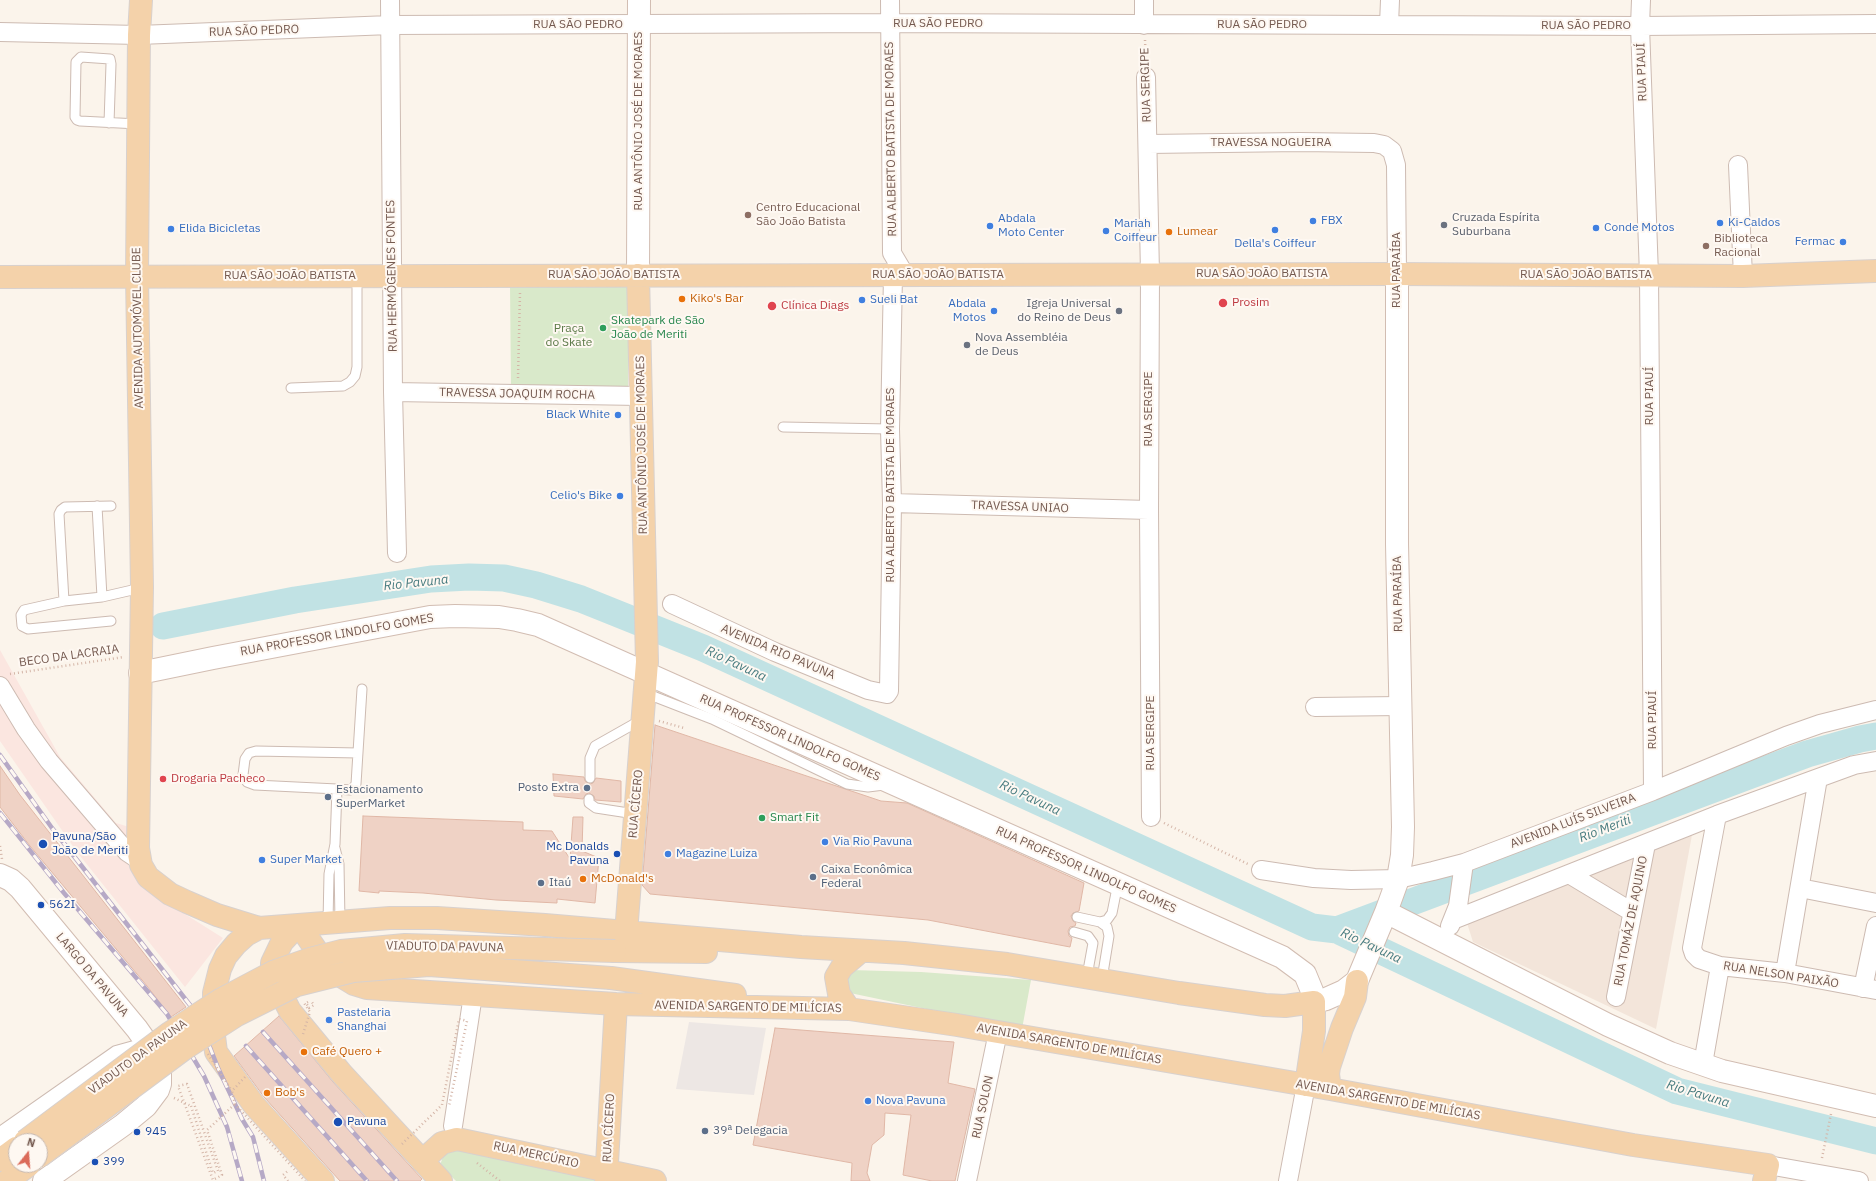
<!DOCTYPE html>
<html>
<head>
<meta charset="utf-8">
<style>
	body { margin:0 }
	#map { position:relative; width:1876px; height:1181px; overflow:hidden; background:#fbf4eb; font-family:"IBM Plex Sans",sans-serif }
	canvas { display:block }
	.north { position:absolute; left:8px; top:1133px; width:40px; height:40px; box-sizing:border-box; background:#fef8f2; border:1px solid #c7b9b1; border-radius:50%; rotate:17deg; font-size:11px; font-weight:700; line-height:16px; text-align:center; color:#755a50 }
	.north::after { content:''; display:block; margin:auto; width:14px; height:18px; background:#db6b5a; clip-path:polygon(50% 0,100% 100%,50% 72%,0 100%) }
</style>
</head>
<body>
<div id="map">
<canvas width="1876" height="1181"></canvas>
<div class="north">N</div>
</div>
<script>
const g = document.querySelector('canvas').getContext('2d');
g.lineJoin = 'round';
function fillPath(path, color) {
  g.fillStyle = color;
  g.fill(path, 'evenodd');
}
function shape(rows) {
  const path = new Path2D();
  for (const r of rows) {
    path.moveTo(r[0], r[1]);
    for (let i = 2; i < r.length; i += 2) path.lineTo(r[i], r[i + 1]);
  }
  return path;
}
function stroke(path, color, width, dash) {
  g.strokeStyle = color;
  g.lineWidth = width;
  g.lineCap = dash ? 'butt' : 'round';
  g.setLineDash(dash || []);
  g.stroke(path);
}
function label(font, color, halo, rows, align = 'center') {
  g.font = font + ' "IBM Plex Sans",sans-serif';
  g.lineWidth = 4;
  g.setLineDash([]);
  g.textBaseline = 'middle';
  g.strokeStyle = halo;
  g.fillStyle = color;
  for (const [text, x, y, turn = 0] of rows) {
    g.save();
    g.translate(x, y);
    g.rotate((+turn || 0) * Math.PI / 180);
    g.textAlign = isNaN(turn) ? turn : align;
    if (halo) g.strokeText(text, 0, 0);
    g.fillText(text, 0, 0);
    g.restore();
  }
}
const residential = shape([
	[1692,835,1656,1029,1473,942,1467,923]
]);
const commercial = shape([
	[0,650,60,757,116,823,129,827,177,909,223,938,185,987,77,852,0,741]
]);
const industrial = shape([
	[689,1022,766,1028,754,1095,676,1089]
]);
const green = shape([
	[510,285,628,285,628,387,511,387],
	[850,970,921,972,1031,980,1022,1029,850,993,840,977],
	[460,1148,488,1157,600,1173,600,1181,456,1181,440,1165,444,1154,449,1150]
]);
const river = shape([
	[163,626,295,600,431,579,469,577,504,578,536,585,581,599,703,648,1312,927,1337,930,1677,1091,1876,1141],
	[1337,930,1807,754,1860,739,1876,736]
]);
const building = shape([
	[655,725,881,801,907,803,1084,883,1079,911,1073,913,1071,916,1073,921,1076,923,1075,926,1070,927,1068,931,1069,936,1072,938,1070,947,928,920,650,894,642,885,655,725],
	[0,766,20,795,186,1007,171,1017,147,986,30,846,0,807,0,766],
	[553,774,584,777,585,781,590,784,593,783,596,778,621,781,621,802,595,800,594,796,589,793,586,794,583,799,554,796,553,774],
	[363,816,523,822,523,830,552,831,570,859,573,817,583,817,582,851,599,858,595,903,557,899,557,903,496,900,423,893,379,891,379,893,359,891,363,816],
	[279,1016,333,1082,422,1179,420,1181,340,1181,264,1097,234,1056,279,1016],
	[775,1028,954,1042,948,1083,975,1089,955,1181,932,1181,903,1175,911,1115,885,1113,884,1135,872,1145,867,1173,870,1181,851,1181,852,1163,753,1145,775,1028]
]);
const path = shape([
	[1145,40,1146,62],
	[518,378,520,293],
	[10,674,124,657],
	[659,721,684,728],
	[1164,823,1248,864],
	[0,846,2,859],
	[174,1098,191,1106],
	[1822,1158,1831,1114],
	[477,1163,500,1181],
	[288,1181,283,1175,289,1170]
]);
const lane = shape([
	[109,123,111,64,110,59,81,57,76,62,75,117,77,120,80,121,138,124],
	[291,388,343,386,350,382,355,376,357,367,357,276],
	[783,427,890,429],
	[97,506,102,597],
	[64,601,59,514,61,510,65,507,111,506],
	[111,621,28,629,22,626,21,615,24,610,64,601,102,597,141,588],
	[645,693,712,719,847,784,868,787,884,785],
	[590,778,590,758,595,746,641,720],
	[337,789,255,785,247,782,243,775,245,759,249,753,256,751,358,753],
	[589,799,589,803,596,808,635,814],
	[335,848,339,864,340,921],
	[1077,917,1100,922,1107,920,1112,913,1118,883],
	[328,922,329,874,335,844,337,789,350,790,353,788,356,784,362,689],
	[1100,922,1107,927,1109,936,1102,979],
	[1074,932,1088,936,1093,943,1087,976]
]);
const street = shape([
	[390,0,393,392,397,553],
	[890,0,892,253,905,275],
	[1641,0,1640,26,1649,275,1653,791],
	[1144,25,1144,0],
	[1389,25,1390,0],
	[0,32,139,35,390,25,890,23,1640,26,1876,24],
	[1146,77,1150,274,1149,510,1151,817],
	[1148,144,1300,142,1374,143,1384,145,1392,151,1396,165,1397,274],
	[1738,165,1743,276],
	[393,392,640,396],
	[892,503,1149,510],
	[672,604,775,652,868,690,887,694,889,691,892,503,890,429,893,275],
	[0,686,26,729,49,761,127,852,139,860],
	[1315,707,1401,706],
	[1717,815,1692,948,1694,954,1699,959,1720,966,1785,973,1876,990],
	[1261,870,1314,878,1351,880,1398,879,1433,871,1464,863,1653,791,1786,736,1820,724,1876,710],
	[1569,874,1632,912],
	[1800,888,1876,903],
	[1453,920,1717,815,1854,765,1876,761],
	[1450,926,1458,906,1464,863],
	[1785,973,1818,778],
	[1863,988,1876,926],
	[1616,997,1646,844],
	[1703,1064,1720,966],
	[453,1126,473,995],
	[0,1137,117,1055,135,1050,150,1053],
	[1768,1165,1859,1181],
	[967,1181,998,1032],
	[1288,1181,1306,1085]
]);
const secondary = shape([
	[638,275,639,0],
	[140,673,213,658,430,617,455,616,499,617,517,620,538,625,1282,957,1305,974,1312,991,1314,1002,1326,999,1344,991,1357,981,1386,912,1398,879,1402,855,1403,827,1397,544,1397,274],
	[0,875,11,880,20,888,137,1029,156,1056,160,1069,160,1084,158,1090,146,1106,123,1125,44,1181],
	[1386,912,1608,1025,1670,1053,1722,1071,1876,1106]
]);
const primary = shape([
	[141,0,139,35,137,276,142,587,138,848,141,865,148,877,170,894,187,902,217,915,259,928,390,918,437,918,545,925,801,947,904,953,1007,964,1179,993,1265,1005,1285,1006,1314,1002,1314,1031,1306,1085],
	[0,277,1397,274,1743,276,1876,271],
	[298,925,282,942,272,963,272,970,275,982,290,1011,342,1074,441,1181],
	[299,925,321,957,336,973,354,984,367,988,616,1004,849,1009,957,1025,1330,1089,1633,1145,1768,1165,1764,1181],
	[259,928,246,935,236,944,226,956,220,969,214,993,214,1036,216,1052,254,1105,323,1181],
	[626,933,647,662,638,275],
	[615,951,706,952],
	[611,978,735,995],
	[849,1009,839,994,836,977,842,967,861,951],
	[1330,1089,1328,1074,1329,1067,1342,1028,1355,997,1357,981],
	[0,1160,16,1148],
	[422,1161,442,1143,457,1139,655,1181],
	[7,1181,29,1165],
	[606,1181,616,1004]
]);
const rail = shape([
	[0,755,52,828,197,1014,218,1068,242,1119,253,1137,264,1181],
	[0,813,64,893,167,1014,204,1076,227,1127,242,1181],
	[263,1032,397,1181],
	[246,1046,367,1181]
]);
const pathBridge = shape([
	[308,1002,306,1003,309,1008,314,1005,311,1001],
	[303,1034,310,1012,304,1003,305,1002],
	[208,1054,232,1091],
	[245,1077,232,1091,235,1104,305,1181],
	[191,1106,213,1173,218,1171,187,1084,178,1086,213,1180,222,1175,207,1130,235,1104],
	[402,1144,442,1105,459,1019,467,1021,449,1106]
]);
const primaryBridge = shape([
	[25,1141,168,1034,220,1000,273,972,310,959,341,951,405,945,615,951],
	[40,1156,184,1049,237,1015,297,985,353,971,429,965,611,978]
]);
const markers = [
	[748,215,4,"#8d6e63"],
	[1313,221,4,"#3f7fe0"],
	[1720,223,4,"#3f7fe0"],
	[1444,225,4,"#6b7280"],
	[990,226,4,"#3f7fe0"],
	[1596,228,4,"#3f7fe0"],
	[171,229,4,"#3f7fe0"],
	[1275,230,4,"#3f7fe0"],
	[1106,231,4,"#3f7fe0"],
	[1169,232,4,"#e8710a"],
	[1843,242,4,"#3f7fe0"],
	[1706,246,4,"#8d6e63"],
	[682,299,4,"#e8710a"],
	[862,300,4,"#3f7fe0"],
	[1223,303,5,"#e0444e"],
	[772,306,5,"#e0444e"],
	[994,311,4,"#3f7fe0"],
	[1119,311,4,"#6b7280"],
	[603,328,4,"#2e9e5b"],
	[967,345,4,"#6b7280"],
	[618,415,4,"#3f7fe0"],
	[620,496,4,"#3f7fe0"],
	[163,779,4,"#e0444e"],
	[587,788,4,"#5c6f8a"],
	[328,797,4,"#5c6f8a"],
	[762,818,4,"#2e9e5b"],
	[825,842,4,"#3f7fe0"],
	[43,844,5,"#1a4fb4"],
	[617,854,4,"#1a4fb4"],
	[668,854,4,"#3f7fe0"],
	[262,860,4,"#3f7fe0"],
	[813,877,4,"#5c6f8a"],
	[583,879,4,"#e8710a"],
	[541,883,4,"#5c6f8a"],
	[41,905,4,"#1a4fb4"],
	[329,1020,4,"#3f7fe0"],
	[304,1052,4,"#e8710a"],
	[267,1093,4,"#e8710a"],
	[868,1101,4,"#3f7fe0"],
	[338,1122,5,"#1a4fb4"],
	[705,1131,4,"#5c6f8a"],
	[137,1132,4,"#1a4fb4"],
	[95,1162,4,"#1a4fb4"]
];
const streetNames = [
	["RUA SÃO PEDRO",938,24],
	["RUA SÃO PEDRO",578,25],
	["RUA SÃO PEDRO",1262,25],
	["RUA SÃO PEDRO",1586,26],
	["RUA SÃO PEDRO",254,31,-2],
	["RUA PIAUÍ",1642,72,-92],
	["RUA SERGIPE",1146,85,-92],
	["RUA ANTÔNIO JOSÉ DE MORAES",639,121,-90],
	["RUA ALBERTO BATISTA DE MORAES",891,139,-91],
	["TRAVESSA NOGUEIRA",1271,143],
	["RUA PARAÍBA",1397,270,-90],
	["RUA SÃO JOÃO BATISTA",1262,274],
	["RUA SÃO JOÃO BATISTA",614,275],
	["RUA SÃO JOÃO BATISTA",938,275],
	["RUA SÃO JOÃO BATISTA",1586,275],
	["RUA SÃO JOÃO BATISTA",290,276],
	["RUA HERMÓGENES FONTES",392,276,-91],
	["AVENIDA AUTOMÓVEL CLUBE",138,328,-91],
	["TRAVESSA JOAQUIM ROCHA",517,394,1],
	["RUA PIAUÍ",1650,396,-90],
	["RUA SERGIPE",1149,409,-90],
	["RUA ANTÔNIO JOSÉ DE MORAES",642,445,-91],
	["RUA ALBERTO BATISTA DE MORAES",891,485,-90],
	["TRAVESSA UNIAO",1020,507,2],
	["RUA PARAÍBA",1398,594,-91],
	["RUA PROFESSOR LINDOLFO GOMES",337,635,-10],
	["AVENIDA RIO PAVUNA",778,652,23],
	["BECO DA LACRAIA",69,656,-8],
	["RUA PIAUÍ",1653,720,-90],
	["RUA SERGIPE",1151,733,-90],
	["RUA PROFESSOR LINDOLFO GOMES",790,738,24],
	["RUA CÍCERO",636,804,-85],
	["AVENIDA LUÍS SILVEIRA",1573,821,-21],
	["RUA PROFESSOR LINDOLFO GOMES",1086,870,24],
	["RUA TOMÁZ DE AQUINO",1631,921,-79],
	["VIADUTO DA PAVUNA",445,947,1],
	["LARGO DA PAVUNA",92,975,50],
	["RUA NELSON PAIXÃO",1781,975,9],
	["AVENIDA SARGENTO DE MILÍCIAS",748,1007,1],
	["AVENIDA SARGENTO DE MILÍCIAS",1069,1044,10],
	["VIADUTO DA PAVUNA",138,1057,-36],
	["AVENIDA SARGENTO DE MILÍCIAS",1388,1100,10],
	["RUA SOLON",983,1107,-78],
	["RUA CÍCERO",609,1128,-87],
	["RUA MERCÚRIO",536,1155,12]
];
const educationNames = [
	["Centro Educacional",756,208],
	["São João Batista",756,222],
	["Biblioteca",1714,239],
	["Racional",1714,253]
];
const worshipNames = [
	["Cruzada Espírita",1452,218],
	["Suburbana",1452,232],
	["Igreja Universal",1111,304,"right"],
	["do Reino de Deus",1111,318,"right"],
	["Nova Assembléia",975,338],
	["de Deus",975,352]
];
const shopNames = [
	["Abdala",998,219],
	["Moto Center",998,233],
	["FBX",1321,221],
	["Ki-Caldos",1728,223],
	["Mariah",1114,224],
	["Coiffeur",1114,238],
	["Conde Motos",1604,228],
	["Elida Bicicletas",179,229],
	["Fermac",1835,242,"right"],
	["Della's Coiffeur",1275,244,"center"],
	["Sueli Bat",870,300],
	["Abdala",986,304,"right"],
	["Motos",986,318,"right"],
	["Black White",610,415,"right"],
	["Celio's Bike",612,496,"right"],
	["Via Rio Pavuna",833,842],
	["Magazine Luiza",676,854],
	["Super Market",270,860],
	["Pastelaria",337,1013],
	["Shanghai",337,1027],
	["Nova Pavuna",876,1101]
];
const foodNames = [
	["Lumear",1177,232],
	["Kiko's Bar",690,299],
	["McDonald's",591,879],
	["Café Quero +",312,1052],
	["Bob's",275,1093]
];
const healthNames = [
	["Prosim",1232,303],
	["Clínica Diags",781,306],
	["Drogaria Pacheco",171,779]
];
const leisureNames = [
	["Skatepark de São",611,321],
	["João de Meriti",611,335],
	["Smart Fit",770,818]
];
const parkNames = [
	["Praça",569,329],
	["do Skate",569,343]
];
const serviceNames = [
	["Posto Extra",579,788,"right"],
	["Estacionamento",336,790],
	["SuperMarket",336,804],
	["Caixa Econômica",821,870],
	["Federal",821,884],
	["Itaú",549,883],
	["39ª Delegacia",713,1131]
];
const transitNames = [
	["Pavuna/São",52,837],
	["João de Meriti",52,851],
	["Mc Donalds",609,847,"right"],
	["Pavuna",609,861,"right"],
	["562I",49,905],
	["Pavuna",347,1122],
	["945",145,1132],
	["399",103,1162]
];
const waterNames = [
	["Rio Pavuna",416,583,-6],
	["Rio Pavuna",736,664,25],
	["Rio Pavuna",1030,798,25],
	["Rio Meriti",1605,829,-21],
	["Rio Pavuna",1371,946,25],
	["Rio Pavuna",1698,1094,17]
];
fillPath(residential, '#f3e5da');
fillPath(commercial, '#fbe6e0');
fillPath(industrial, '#ede7e4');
fillPath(green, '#d9e9ca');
stroke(river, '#c1e2e4', 27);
fillPath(building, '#efd2c5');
stroke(building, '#e0b7a6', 1);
stroke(lane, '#cdbbb2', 11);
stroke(street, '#cdbbb2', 20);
stroke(secondary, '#d2bdb2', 24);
stroke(primary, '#d8d1ce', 24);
stroke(path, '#d4b5a7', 2.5, [1, 3]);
stroke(lane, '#fff', 9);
stroke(street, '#fff', 18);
stroke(secondary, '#fff', 22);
stroke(primary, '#f4d2aa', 22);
stroke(rail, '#b6a9c6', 4.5);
stroke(rail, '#fef8f2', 3, [9]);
stroke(primaryBridge, '#d8d1ce', 24, []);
stroke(pathBridge, '#d4b5a7', 2.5, [1, 3]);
stroke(primaryBridge, '#f4d2aa', 22);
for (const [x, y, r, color] of markers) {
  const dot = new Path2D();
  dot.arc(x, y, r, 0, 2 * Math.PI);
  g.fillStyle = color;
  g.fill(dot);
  stroke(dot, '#fef8f2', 1.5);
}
label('12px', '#755a50', '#fef8f2', streetNames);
label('12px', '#785e54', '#fef8f2', educationNames, 'left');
label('12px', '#5b616d', '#fef8f2', worshipNames, 'left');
label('12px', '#366cbe', '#fef8f2', shopNames, 'left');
label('12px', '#c56008', '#fef8f2', foodNames, 'left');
label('12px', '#be3a42', '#fef8f2', healthNames, 'left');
label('12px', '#27864d', '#fef8f2', leisureNames, 'left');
label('12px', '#5c7a48', '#fef8f2', parkNames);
label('12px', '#4e5e75', '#fef8f2', serviceNames, 'left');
label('12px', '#164399', '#fef8f2', transitNames, 'left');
label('italic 13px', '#477b7f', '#fef8f2', waterNames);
</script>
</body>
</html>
